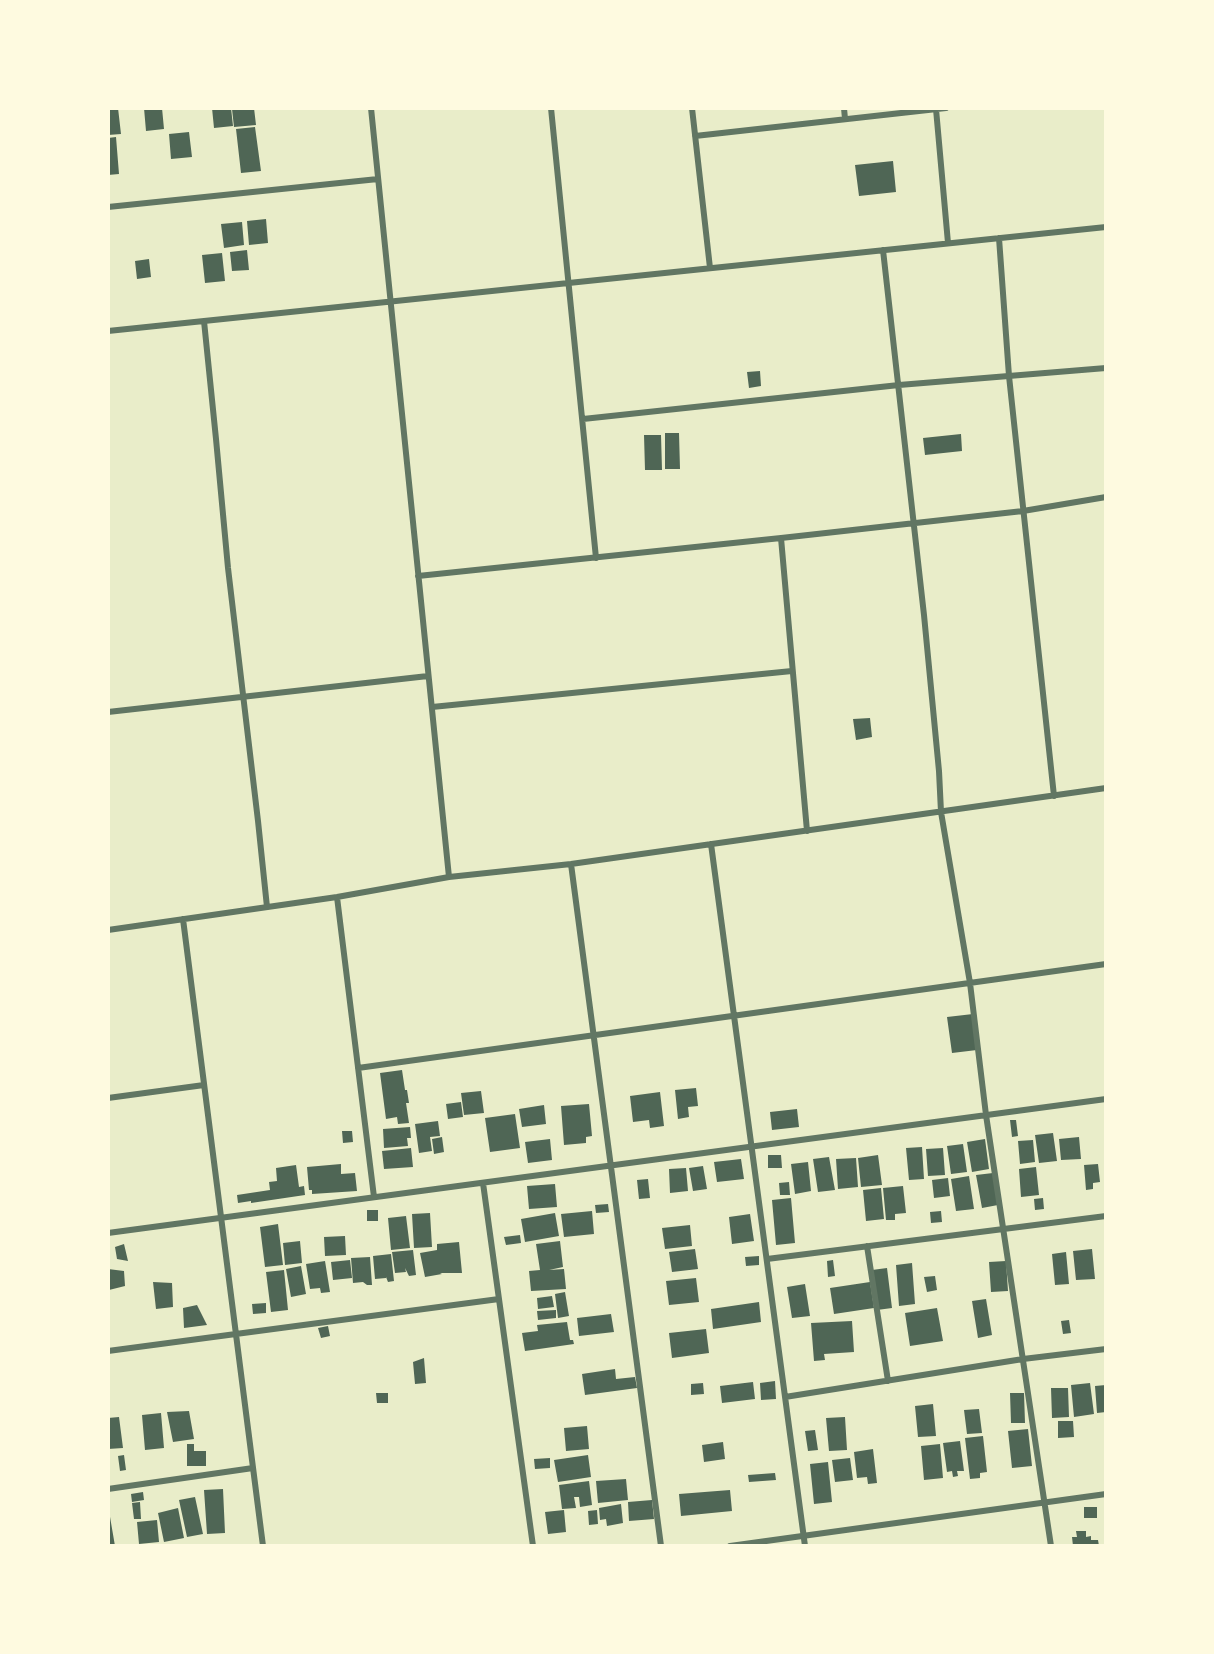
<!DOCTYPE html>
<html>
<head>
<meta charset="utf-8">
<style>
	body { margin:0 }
	#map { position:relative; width:1214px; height:1654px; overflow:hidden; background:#e9edc9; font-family:"Alegreya Sans",sans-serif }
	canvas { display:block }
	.frame { position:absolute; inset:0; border:110px solid #fefae0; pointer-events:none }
</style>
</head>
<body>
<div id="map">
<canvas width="1214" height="1654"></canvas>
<div class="frame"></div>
</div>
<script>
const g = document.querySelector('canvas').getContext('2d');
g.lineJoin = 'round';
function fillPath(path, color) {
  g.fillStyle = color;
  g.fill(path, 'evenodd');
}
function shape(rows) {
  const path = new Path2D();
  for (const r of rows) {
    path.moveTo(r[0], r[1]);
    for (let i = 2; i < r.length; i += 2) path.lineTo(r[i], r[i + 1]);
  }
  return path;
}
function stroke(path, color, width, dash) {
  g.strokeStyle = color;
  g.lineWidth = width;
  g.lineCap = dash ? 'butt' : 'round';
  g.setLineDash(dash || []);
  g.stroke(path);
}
const building = shape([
	[108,108,118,108,121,134,108,135],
	[144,108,162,108,164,129,146,131],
	[212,108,231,108,233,126,214,128],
	[254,108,256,125,234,127,232,109],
	[255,127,261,171,241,173,236,129],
	[189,132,192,157,171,159,169,134],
	[116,137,119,174,108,175,108,138],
	[893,161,896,192,859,196,855,165],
	[266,219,268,243,249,245,247,221],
	[242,222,244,245,224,248,221,224],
	[247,250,249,270,232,271,230,252],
	[222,253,225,281,205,283,202,255],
	[149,259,151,277,137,279,135,261],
	[760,371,761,386,749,388,747,372],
	[665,433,679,433,680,469,665,469],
	[961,434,962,451,925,455,923,438],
	[644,435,661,435,662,470,645,470],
	[870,718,872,737,856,740,853,719],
	[973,1014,977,1050,952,1053,947,1017],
	[402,1070,405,1090,407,1090,409,1103,406,1103,409,1123,398,1124,397,1117,386,1119,380,1073],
	[696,1088,698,1106,688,1107,689,1117,678,1119,675,1090],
	[481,1091,484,1113,464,1115,461,1093],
	[660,1092,664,1126,650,1128,649,1120,633,1122,630,1096],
	[461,1102,463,1117,448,1119,446,1104],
	[589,1104,592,1136,586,1137,586,1143,564,1145,561,1106],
	[544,1105,546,1124,522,1127,519,1109],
	[797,1109,799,1127,772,1130,770,1112],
	[515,1114,520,1148,490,1152,485,1118],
	[1010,1120,1016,1120,1018,1136,1012,1137],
	[438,1121,440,1136,430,1137,432,1151,419,1153,415,1124],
	[410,1127,411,1138,407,1138,408,1146,384,1148,383,1129],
	[342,1131,352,1131,353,1142,343,1143],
	[1053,1133,1057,1161,1039,1163,1035,1135],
	[442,1137,444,1152,434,1154,432,1139],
	[1079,1137,1081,1159,1061,1160,1059,1139],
	[550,1139,552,1160,528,1163,525,1142],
	[985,1139,989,1169,972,1172,967,1142],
	[1033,1140,1035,1162,1020,1164,1018,1141],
	[963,1144,967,1172,951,1174,947,1146],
	[922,1147,924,1179,909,1180,906,1148],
	[411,1148,413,1167,384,1169,382,1151],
	[943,1148,945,1175,928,1176,926,1149],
	[768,1155,781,1155,782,1168,768,1168],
	[878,1155,882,1185,861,1187,858,1158],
	[829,1157,835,1190,818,1192,813,1159],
	[856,1158,858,1187,838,1189,836,1159],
	[741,1159,744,1179,717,1182,714,1162],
	[808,1162,811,1191,795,1194,791,1164],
	[341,1164,341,1174,355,1173,357,1191,312,1194,312,1190,309,1190,307,1167],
	[1098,1164,1100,1182,1093,1183,1093,1189,1086,1190,1084,1165],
	[296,1165,299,1187,304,1186,305,1195,251,1203,251,1201,238,1203,237,1195,270,1190,269,1182,277,1181,276,1168],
	[703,1166,707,1189,693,1191,689,1168],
	[1036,1167,1039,1195,1021,1197,1019,1169],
	[686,1168,688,1191,670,1193,669,1169],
	[993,1173,998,1205,982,1208,976,1175],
	[969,1176,974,1209,956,1211,951,1179],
	[948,1178,950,1196,934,1198,932,1180],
	[648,1179,650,1198,639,1199,637,1180],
	[789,1182,790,1195,780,1195,779,1183],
	[555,1184,557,1207,529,1209,527,1186],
	[903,1186,906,1213,895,1214,895,1220,886,1220,883,1188],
	[881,1188,884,1219,866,1221,863,1190],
	[791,1198,795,1243,776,1245,772,1200],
	[1043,1198,1044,1209,1035,1210,1034,1199],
	[608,1204,609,1212,596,1213,595,1205],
	[367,1210,378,1210,378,1221,367,1221],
	[592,1211,594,1234,564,1237,561,1214],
	[941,1211,942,1222,931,1223,930,1212],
	[430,1213,432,1247,414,1248,412,1214],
	[555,1213,559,1236,525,1242,521,1219],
	[750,1214,754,1241,732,1244,729,1217],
	[406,1216,410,1248,391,1250,388,1218],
	[278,1224,283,1265,265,1267,260,1227],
	[690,1225,692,1246,665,1249,662,1228],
	[520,1235,521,1243,506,1245,504,1237],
	[345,1236,346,1255,325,1256,324,1237],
	[300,1241,302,1263,285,1265,283,1243],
	[560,1241,563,1267,549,1270,564,1269,566,1289,531,1291,529,1271,540,1270,536,1244],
	[459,1242,462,1273,440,1273,442,1274,425,1277,420,1253,437,1250,437,1244],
	[124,1244,128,1261,117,1259,115,1247],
	[695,1249,698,1269,672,1272,669,1252],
	[1092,1249,1095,1279,1076,1280,1073,1251],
	[413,1250,416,1275,409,1276,407,1272,410,1271,407,1272,405,1268,406,1272,395,1273,392,1252],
	[1066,1252,1069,1284,1055,1285,1052,1254],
	[391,1254,394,1281,388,1282,386,1277,386,1278,375,1279,373,1256],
	[759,1256,759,1265,746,1266,745,1257],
	[370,1257,372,1285,367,1285,363,1282,353,1283,351,1258],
	[350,1260,352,1278,333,1280,331,1262],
	[833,1260,835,1276,828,1277,827,1261],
	[325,1261,330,1292,321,1293,320,1288,310,1289,306,1264],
	[1006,1261,1008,1291,991,1292,989,1262],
	[912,1263,915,1304,899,1306,896,1265],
	[301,1266,306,1294,291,1297,286,1269],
	[887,1268,892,1308,877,1310,872,1270],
	[108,1269,124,1271,125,1286,109,1290],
	[284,1270,288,1310,271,1312,266,1272],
	[935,1276,937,1290,927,1292,924,1277],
	[696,1278,699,1302,669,1305,666,1281],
	[153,1282,172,1283,173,1307,156,1309],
	[870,1282,874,1308,834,1314,830,1288],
	[805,1284,810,1316,792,1318,787,1287],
	[565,1292,569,1316,558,1318,555,1294],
	[552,1296,554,1307,538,1309,537,1298],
	[986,1299,992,1335,978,1338,972,1301],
	[759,1302,761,1322,713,1329,711,1309],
	[266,1303,266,1313,253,1314,252,1304],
	[197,1305,207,1325,184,1328,183,1308],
	[937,1308,943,1341,910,1346,905,1313],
	[556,1310,556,1318,538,1320,537,1311],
	[611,1314,614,1332,579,1336,577,1318],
	[1069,1320,1071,1333,1063,1334,1061,1321],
	[852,1321,854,1352,824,1354,825,1360,814,1361,811,1323],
	[567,1322,570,1340,573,1340,574,1344,525,1351,522,1333,538,1331,537,1325],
	[328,1326,330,1336,321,1338,318,1328],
	[706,1329,709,1353,672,1358,669,1333],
	[424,1358,426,1383,415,1384,413,1362],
	[615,1369,616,1379,635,1377,637,1388,585,1395,582,1374],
	[775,1381,776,1399,761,1400,760,1383],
	[753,1382,755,1399,722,1403,720,1386],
	[703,1383,704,1394,691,1395,691,1384],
	[1090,1383,1094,1414,1074,1417,1071,1385],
	[1106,1385,1106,1412,1097,1413,1095,1386],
	[1051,1388,1068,1388,1069,1417,1052,1418],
	[376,1393,388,1393,388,1403,377,1403],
	[1010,1393,1024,1393,1025,1423,1011,1423],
	[933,1404,936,1436,918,1437,915,1406],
	[979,1409,982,1433,967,1434,964,1410],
	[189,1411,194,1439,173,1442,167,1412],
	[161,1413,164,1448,145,1450,142,1415],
	[119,1417,123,1448,108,1449,108,1418],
	[845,1417,847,1450,829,1451,826,1418],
	[1058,1421,1073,1421,1074,1437,1058,1438],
	[587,1426,589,1449,566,1451,564,1428],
	[1028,1429,1032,1466,1012,1468,1008,1431],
	[815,1430,818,1450,808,1451,805,1431],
	[983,1436,987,1472,980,1473,980,1478,970,1479,965,1438],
	[960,1441,964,1471,957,1471,958,1476,953,1477,952,1471,947,1472,943,1443],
	[723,1442,725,1459,704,1462,702,1445],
	[187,1444,194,1444,194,1451,206,1451,206,1466,187,1466],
	[940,1444,943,1478,924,1480,921,1446],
	[873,1449,877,1483,868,1484,867,1477,857,1478,854,1452],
	[124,1455,126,1470,120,1471,118,1456],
	[588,1455,591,1477,558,1482,554,1460],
	[550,1458,550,1468,535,1469,534,1459],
	[850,1458,853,1480,835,1482,832,1460],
	[828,1462,832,1502,814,1504,810,1464],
	[775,1473,776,1480,749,1482,748,1475],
	[626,1479,628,1500,598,1503,596,1481],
	[589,1481,592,1505,580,1507,579,1497,574,1497,576,1508,562,1509,559,1485],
	[223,1489,225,1533,207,1534,204,1490],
	[730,1490,732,1511,681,1516,679,1494],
	[143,1492,144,1500,132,1502,131,1494],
	[195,1497,203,1534,187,1537,179,1500],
	[652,1500,654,1519,629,1521,628,1502],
	[140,1502,141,1519,134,1519,132,1503],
	[621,1504,623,1523,607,1526,606,1519,600,1520,599,1508],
	[1084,1507,1097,1507,1097,1518,1084,1518],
	[178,1508,184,1538,164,1542,158,1513],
	[564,1510,566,1532,548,1534,545,1512],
	[597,1510,598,1524,589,1525,588,1511],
	[109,1511,115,1546,108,1546,108,1512],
	[157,1520,159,1542,139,1544,137,1522],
	[1076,1531,1086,1531,1086,1537,1091,1536,1091,1540,1098,1540,1099,1546,1073,1546,1072,1537,1077,1537]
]);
const minor = shape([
	[371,108,449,877],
	[551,108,596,558],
	[692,108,710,268],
	[844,108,845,119],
	[936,109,948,243],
	[695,136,946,108],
	[108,207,378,179],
	[999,238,1009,376,1054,796],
	[883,250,924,615,939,771,941,812,970,983,986,1115,1051,1546],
	[204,321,216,439,228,568,258,821,267,907],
	[108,331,1106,227],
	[583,419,899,385,1106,368],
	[781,538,807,831],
	[418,576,781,538,1023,511,1106,497],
	[432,707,792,671],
	[108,712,428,676],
	[711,844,805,1546],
	[571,864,661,1546],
	[337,897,374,1197],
	[183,919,263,1546],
	[108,930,337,897,449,877,571,864,1106,788],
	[358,1068,1106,964],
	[108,1098,204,1085],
	[483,1183,533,1546],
	[108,1233,1106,1099],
	[867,1246,888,1381],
	[767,1259,1106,1216],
	[108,1351,499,1299],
	[785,1397,1023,1359,1106,1349],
	[108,1489,253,1468],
	[730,1546,1106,1494]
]);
fillPath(building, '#4f6655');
stroke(minor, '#617663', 6);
</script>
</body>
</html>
